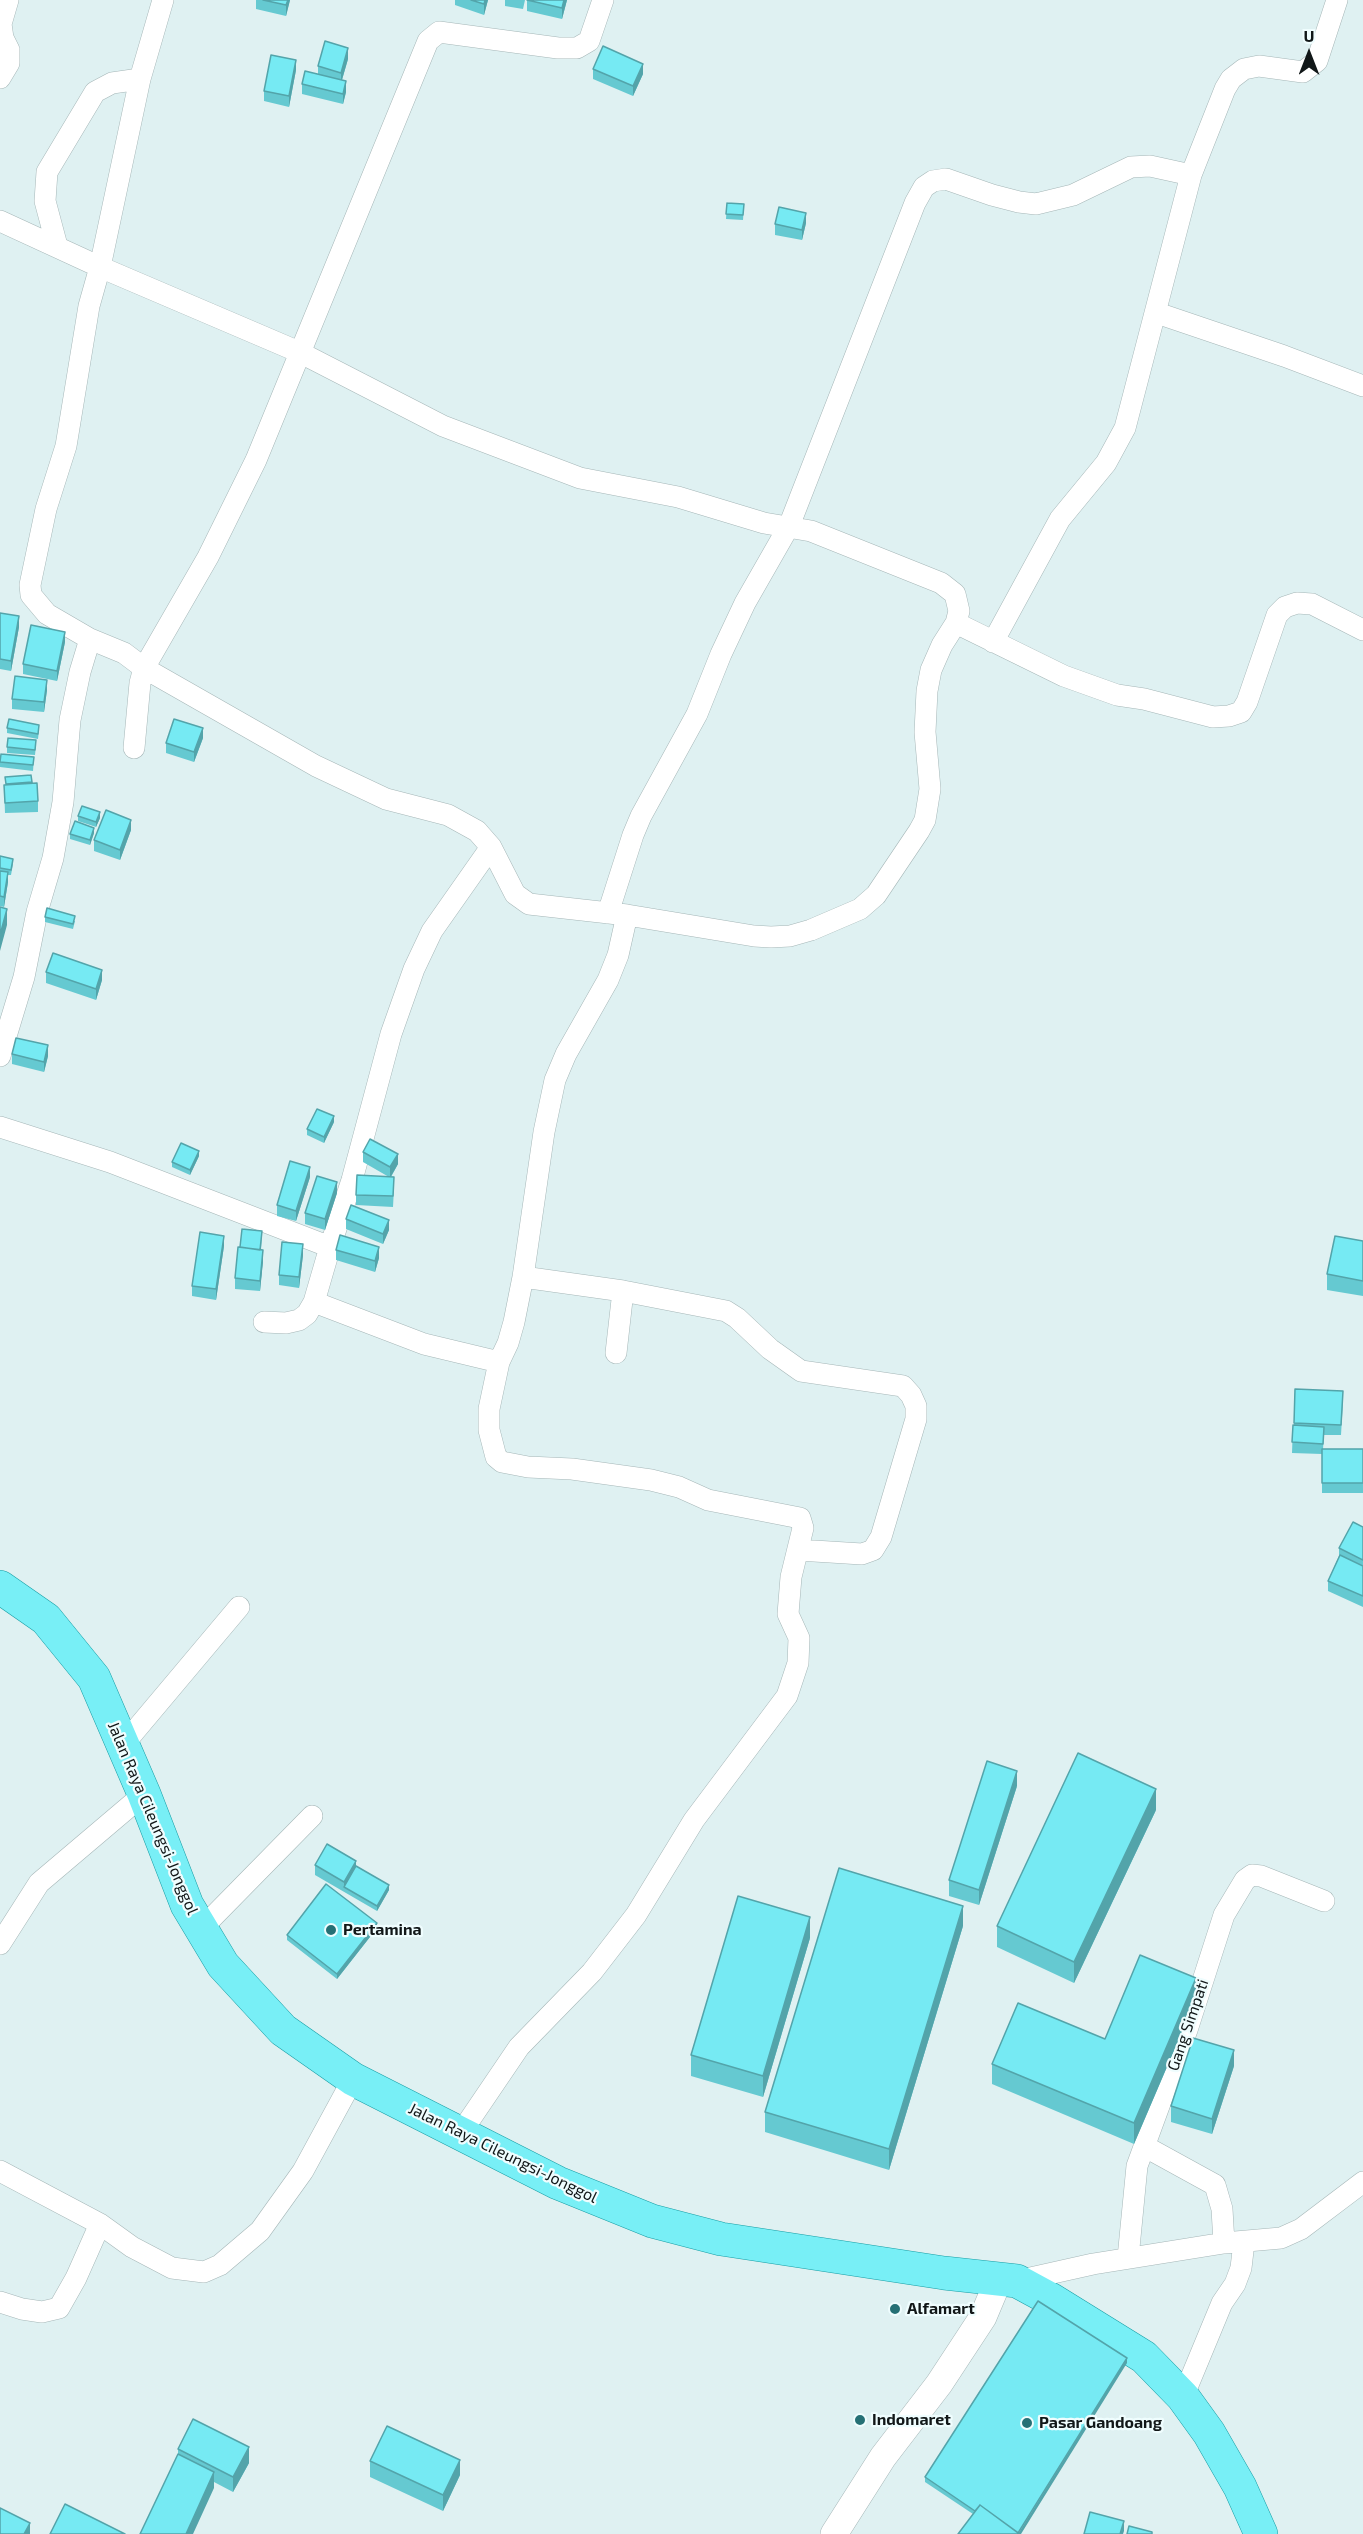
<!DOCTYPE html>
<html>
<head>
<meta charset="utf-8">
<style>
	body { margin:0 }
	#map { position:relative; width:1363px; height:2534px; overflow:hidden; background:#dff1f2; font-family:"Exo 2",sans-serif }
	canvas { display:block }
	.north { position:absolute; left:1279px; top:24px; width:60px; height:60px; -webkit-text-stroke:4px #effdfe; paint-order:stroke; rotate:0deg; font-size:16px; font-weight:700; line-height:24px; text-align:center; color:#111718 }
	.north::after { content:''; display:block; margin:auto; width:21px; height:27px; background:#111718; clip-path:polygon(50% 0,100% 100%,50% 72%,0 100%) }
</style>
</head>
<body>
<div id="map">
<canvas width="1363" height="2534"></canvas>
<div class="north">U</div>
</div>
<script>
const g = document.querySelector('canvas').getContext('2d');
g.lineJoin = 'round';
function shape(rows) {
  const path = new Path2D();
  for (const r of rows) {
    path.moveTo(r[0], r[1]);
    for (let i = 2; i < r.length; i += 2) path.lineTo(r[i], r[i + 1]);
  }
  return path;
}
function stroke(path, color, width, dash) {
  g.strokeStyle = color;
  g.lineWidth = width;
  g.lineCap = dash ? 'butt' : 'round';
  g.setLineDash(dash || []);
  g.stroke(path);
}
function fillPath(path, color) {
  g.fillStyle = color;
  g.fill(path, 'evenodd');
}
function label(font, color, halo, rows, align = 'center') {
  g.font = font + ' "Exo 2",sans-serif';
  g.lineWidth = 4.5;
  g.setLineDash([]);
  g.textBaseline = 'middle';
  g.strokeStyle = halo;
  g.fillStyle = color;
  for (const [text, x, y, turn = 0] of rows) {
    g.save();
    g.translate(x, y);
    g.rotate((+turn || 0) * Math.PI / 180);
    g.textAlign = isNaN(turn) ? turn : align;
    if (halo) g.strokeText(text, 0, 0);
    g.fillText(text, 0, 0);
    g.restore();
  }
}
const minor = shape([
	[0,78,9,63,9,50,3,38,1,24,8,0],
	[0,221,100,267,299,352,443,426,580,478,678,497,764,523,811,531,941,583,955,594,959,611,956,623,1064,676,1117,695,1144,699,1213,717,1229,716,1241,712,1247,702,1277,615,1285,607,1297,603,1312,604,1363,630],
	[57,246,45,201,47,172,95,92,112,83,140,79],
	[1157,313,1284,356,1363,386],
	[90,639,47,614,31,595,30,585,46,509,66,446,89,306,100,267,140,79,163,0],
	[993,642,1060,519,1106,463,1125,428,1191,175,1225,89,1231,79,1244,69,1259,66,1303,72,1317,61,1337,0],
	[134,748,140,683,144,668,208,557,256,460,428,41,439,32,558,48,577,48,589,41,603,0],
	[608,913,633,835,641,816,697,714,721,654,745,603,789,526,915,203,924,187,933,181,946,179,992,195,1019,202,1036,204,1073,195,1131,167,1150,166,1191,175],
	[627,915,618,955,608,980,566,1054,555,1080,544,1132,523,1277,623,1291,726,1311,737,1318,770,1349,801,1371,903,1386,911,1395,916,1406,916,1419,881,1537,873,1550,862,1554,798,1550],
	[0,1056,24,977,37,912,53,858,63,802,70,720,80,672,90,639,124,653,144,668,316,766,386,799,448,815,477,831,491,847,515,894,529,904,627,915,754,936,771,937,790,936,811,930,860,909,876,895,919,831,925,820,930,789,925,732,927,691,931,670,942,645,956,623],
	[0,1127,110,1162,330,1247,352,1180,391,1034,414,969,432,931,491,847],
	[330,1247,314,1302,424,1344,499,1362],
	[264,1322,286,1323,299,1320,307,1314,314,1302],
	[616,1353,623,1291],
	[123,1745,239,1607],
	[201,1929,312,1816],
	[0,1944,39,1883,144,1794],
	[460,2134,519,2047,592,1972,636,1915,694,1820,787,1696,798,1663,799,1638,788,1614,791,1577,803,1528,800,1518,708,1500,679,1487,651,1480,572,1469,528,1467,502,1462,496,1457,489,1430,489,1409,499,1362,508,1343,514,1322,523,1277],
	[1144,2146,1215,2185,1222,2209,1224,2243],
	[0,2171,100,2224,132,2247,172,2268,204,2272,220,2265,260,2231,303,2171,353,2079],
	[1128,2258,1137,2166,1187,2030,1224,1915,1245,1880,1252,1875,1261,1876,1324,1901],
	[1017,2281,1093,2264,1224,2243,1281,2238,1301,2229,1363,2182],
	[0,2302,22,2309,42,2312,59,2308,76,2278,100,2224],
	[1183,2397,1222,2303,1235,2284,1241,2268,1244,2242]
]);
const tertiary = shape([
	[834,2534,883,2457,939,2384,983,2317,999,2279]
]);
const primary = shape([
	[0,1587,46,1619,94,1678,144,1794,187,1905,223,1965,283,2030,353,2079,558,2183,652,2221,721,2239,944,2273,1017,2281,1052,2300,1144,2357,1183,2397,1209,2433,1240,2487,1261,2534]
]);
const wall = shape([
	[256,0,290,0,286,16,256,9],
	[455,0,488,0,484,15,455,5],
	[505,0,525,0,523,9,505,6],
	[527,0,567,0,562,19,527,11],
	[348,59,342,80,346,92,343,104,302,94,302,84,318,74,318,66],
	[593,69,643,74,633,96,593,79],
	[296,70,289,107,264,101,264,91],
	[727,203,744,204,743,220,726,219],
	[806,223,802,240,775,235,775,224],
	[0,613,19,627,11,671,0,669],
	[65,642,57,681,23,674,23,664],
	[47,690,44,712,12,709,12,699],
	[7,728,39,730,38,739,7,733],
	[203,738,194,762,166,753,166,743],
	[36,745,35,755,7,753,7,747],
	[34,757,33,771,0,767,0,762],
	[31,775,32,784,38,801,38,812,5,813,4,785,6,785,5,777],
	[78,816,100,818,96,827,78,821],
	[131,830,120,860,94,851,94,840],
	[94,833,90,845,70,839,70,834],
	[0,856,13,864,11,875,8,875,8,882,4,907,0,906],
	[45,917,75,921,73,929,45,922],
	[46,972,102,980,96,1000,46,983],
	[12,1054,48,1056,44,1072,12,1064],
	[334,1122,324,1143,307,1135,307,1129],
	[363,1152,398,1164,391,1177,394,1188,393,1207,356,1205,356,1195,389,1177,363,1162],
	[199,1156,190,1175,172,1167,172,1162],
	[310,1177,296,1221,277,1216,277,1205],
	[337,1193,325,1230,305,1224,305,1213],
	[346,1219,389,1230,383,1244,346,1229],
	[262,1236,261,1250,263,1261,260,1291,235,1289,235,1278,240,1248],
	[1363,1241,1363,1296,1327,1290,1327,1274],
	[224,1246,216,1300,192,1296,192,1286],
	[336,1250,379,1258,375,1272,336,1260],
	[303,1255,299,1288,279,1285,279,1275],
	[1295,1389,1343,1401,1341,1435,1324,1435,1323,1449,1363,1449,1363,1493,1322,1493,1322,1454,1292,1453,1293,1425,1294,1425],
	[1363,1527,1363,1607,1328,1591,1328,1581,1339,1556,1339,1548],
	[1017,1786,979,1905,949,1896,949,1880],
	[1156,1810,1074,1983,997,1947,997,1926],
	[315,1865,389,1890,377,1911,315,1875],
	[963,1926,889,2170,765,2132,765,2112],
	[377,1928,337,1979,287,1940,287,1935],
	[810,1938,763,2097,691,2076,691,2055],
	[1196,1999,1134,2144,992,2084,992,2064,1105,2039],
	[1234,2066,1212,2134,1171,2122,1171,2106],
	[1127,2363,973,2514,925,2482,925,2477],
	[178,2449,249,2463,233,2492,214,2482,214,2488,178,2455],
	[370,2461,460,2475,443,2511,370,2477]
]);
const shadedWall = shape([
	[288,0,290,0,286,16,286,5],
	[485,0,488,0,484,15,484,4],
	[564,0,567,0,562,19,562,8],
	[348,48,348,59,341,83,341,73],
	[296,60,296,70,289,107,289,96],
	[643,64,643,74,633,96,633,86],
	[346,81,346,92,343,104,343,94],
	[806,213,806,223,802,240,802,230],
	[19,616,19,627,11,671,11,661],
	[65,632,65,642,57,681,57,671],
	[47,680,47,690,44,712,44,702],
	[203,728,203,738,194,762,194,752],
	[100,812,100,818,96,827,96,822],
	[131,820,131,830,120,860,120,850],
	[94,828,94,833,90,845,90,840],
	[8,872,8,882,4,907,4,897],
	[7,909,7,925,0,951,0,935],
	[102,970,102,980,96,1000,96,989],
	[48,1045,48,1056,44,1072,44,1062],
	[334,1116,334,1122,324,1143,324,1137],
	[199,1151,199,1156,190,1175,190,1170],
	[398,1154,398,1164,390,1178,390,1167],
	[310,1167,310,1177,296,1221,296,1211],
	[337,1182,337,1193,325,1230,325,1219],
	[389,1220,389,1230,383,1244,383,1234],
	[224,1236,224,1246,216,1300,216,1289],
	[303,1244,303,1255,299,1288,299,1277],
	[379,1247,379,1258,375,1272,375,1261],
	[263,1250,263,1261,260,1291,260,1281],
	[1017,1771,1017,1786,979,1905,979,1890],
	[1156,1789,1156,1810,1074,1983,1074,1962],
	[356,1861,356,1871,344,1887,344,1882],
	[389,1885,389,1890,377,1911,377,1906],
	[963,1906,963,1926,889,2170,889,2149],
	[810,1917,810,1938,763,2097,763,2076],
	[377,1923,377,1928,337,1979,337,1974],
	[1196,1978,1196,1999,1134,2144,1134,2123],
	[1234,2050,1234,2066,1212,2134,1212,2119],
	[1127,2358,1127,2363,1021,2534,1018,2534],
	[249,2447,249,2463,233,2492,233,2477],
	[460,2460,460,2475,443,2511,443,2495],
	[214,2472,214,2488,193,2534,186,2534],
	[1124,2521,1124,2531,1123,2534,1120,2534],
	[30,2523,30,2534,24,2534]
]);
const building = shape([
	[263,0,288,0,286,5,263,0],
	[471,0,485,0,484,4,471,0],
	[527,0,564,0,562,8,527,0],
	[325,41,348,48,341,73,318,66,325,41],
	[603,46,643,64,633,86,593,69,603,46],
	[271,55,296,60,289,96,264,91,271,55],
	[305,71,346,81,343,94,302,84,305,71],
	[727,203,744,204,743,215,726,214,727,203],
	[779,207,806,213,802,230,775,224,779,207],
	[0,613,19,616,11,661,0,659,0,613],
	[31,625,65,632,57,671,23,664,31,625],
	[15,676,47,680,44,702,12,699,15,676],
	[9,719,39,725,38,734,7,728,9,719],
	[174,719,203,728,194,752,166,743,174,719],
	[8,738,36,740,35,750,7,747,8,738],
	[1,754,34,757,33,765,0,762,1,754],
	[31,775,32,782,6,784,5,777,31,775],
	[37,783,38,801,5,803,4,785,37,783],
	[82,806,100,812,96,822,78,816,82,806],
	[106,810,131,820,120,850,94,840,106,810],
	[75,821,94,828,90,840,70,834,75,821],
	[0,856,13,859,11,870,0,868,0,856],
	[0,871,8,872,4,897,0,896,0,871],
	[0,907,7,909,0,935,0,907],
	[47,908,75,916,73,924,45,917,47,908],
	[53,953,102,970,96,989,46,972,53,953],
	[16,1038,48,1045,44,1062,12,1054,16,1038],
	[317,1109,334,1116,324,1137,307,1129,317,1109],
	[370,1139,398,1154,390,1167,363,1152,370,1139],
	[181,1143,199,1151,190,1170,172,1162,181,1143],
	[290,1161,310,1167,296,1211,277,1205,290,1161],
	[357,1175,394,1177,393,1196,356,1195,357,1175],
	[317,1176,337,1182,325,1219,305,1213,317,1176],
	[351,1205,389,1220,383,1234,346,1219,351,1205],
	[242,1229,262,1231,260,1250,240,1247,242,1229],
	[200,1232,224,1236,216,1289,192,1286,200,1232],
	[340,1235,379,1247,375,1261,336,1250,340,1235],
	[1335,1236,1363,1241,1363,1281,1327,1274,1335,1236],
	[282,1242,303,1244,299,1277,279,1275,282,1242],
	[238,1247,263,1250,260,1281,235,1278,238,1247],
	[1295,1389,1343,1391,1341,1425,1294,1423,1295,1389],
	[1293,1425,1324,1427,1323,1444,1292,1442,1293,1425],
	[1322,1449,1363,1449,1363,1483,1322,1483,1322,1449],
	[1353,1522,1363,1527,1363,1560,1339,1548,1353,1522],
	[1340,1555,1363,1566,1363,1596,1328,1581,1340,1555],
	[1078,1753,1156,1789,1074,1962,997,1926,1078,1753],
	[987,1761,1017,1771,979,1890,949,1880,987,1761],
	[327,1844,356,1861,344,1882,315,1865,327,1844],
	[356,1866,389,1885,377,1906,344,1887,356,1866],
	[839,1868,963,1906,889,2149,765,2112,839,1868],
	[326,1884,377,1923,337,1974,287,1935,326,1884],
	[738,1896,810,1917,763,2076,691,2055,738,1896],
	[1140,1955,1196,1978,1134,2123,992,2064,1018,2003,1105,2039,1140,1955],
	[1193,2038,1234,2050,1212,2119,1171,2106,1193,2038],
	[1038,2301,1127,2358,1018,2533,980,2505,975,2511,925,2477,1038,2301],
	[193,2419,249,2447,233,2477,178,2449,193,2419],
	[387,2426,460,2460,443,2495,370,2461,387,2426],
	[178,2454,214,2472,186,2534,140,2534,178,2454],
	[65,2504,125,2534,50,2534,65,2504],
	[980,2505,1020,2534,958,2534,980,2505],
	[0,2508,30,2523,24,2534,0,2534,0,2508],
	[1090,2512,1124,2521,1120,2534,1084,2534,1090,2512],
	[1129,2526,1152,2532,1152,2534,1127,2534,1129,2526]
]);
const markers = [
	[331,1930,6,"#257075"],
	[895,2309,6,"#257075"],
	[860,2420,6,"#257075"],
	[1027,2423,6,"#257075"]
];
const streetNames = [
	["Jalan Raya Cileungsi-Jonggol",153,1818,67],
	["Gang Simpati",1188,2025,-71],
	["Jalan Raya Cileungsi-Jonggol",503,2153,26]
];
const poiNames = [
	["Pertamina",343,1930],
	["Alfamart",907,2309],
	["Indomaret",872,2420],
	["Pasar Gandoang",1039,2423]
];
stroke(minor, '#a5b6b7', 22);
stroke(tertiary, '#a5b6b7', 28);
stroke(primary, '#199da4', 34);
stroke(minor, '#fff', 21);
stroke(tertiary, '#fff', 27);
stroke(primary, '#78eff6', 33);
fillPath(wall, '#65c9d1');
fillPath(shadedWall, '#53a4aa');
fillPath(building, '#76eaf3');
stroke(building, '#53a4aa', 1.5);
for (const [x, y, r, color] of markers) {
  const dot = new Path2D();
  dot.arc(x, y, r, 0, 2 * Math.PI);
  g.fillStyle = color;
  g.fill(dot);
  stroke(dot, '#effdfe', 2);
}
label('16px', '#111718', '#effdfe', streetNames);
label('bold 16px', '#111718', '#effdfe', poiNames, 'left');
</script>
</body>
</html>
